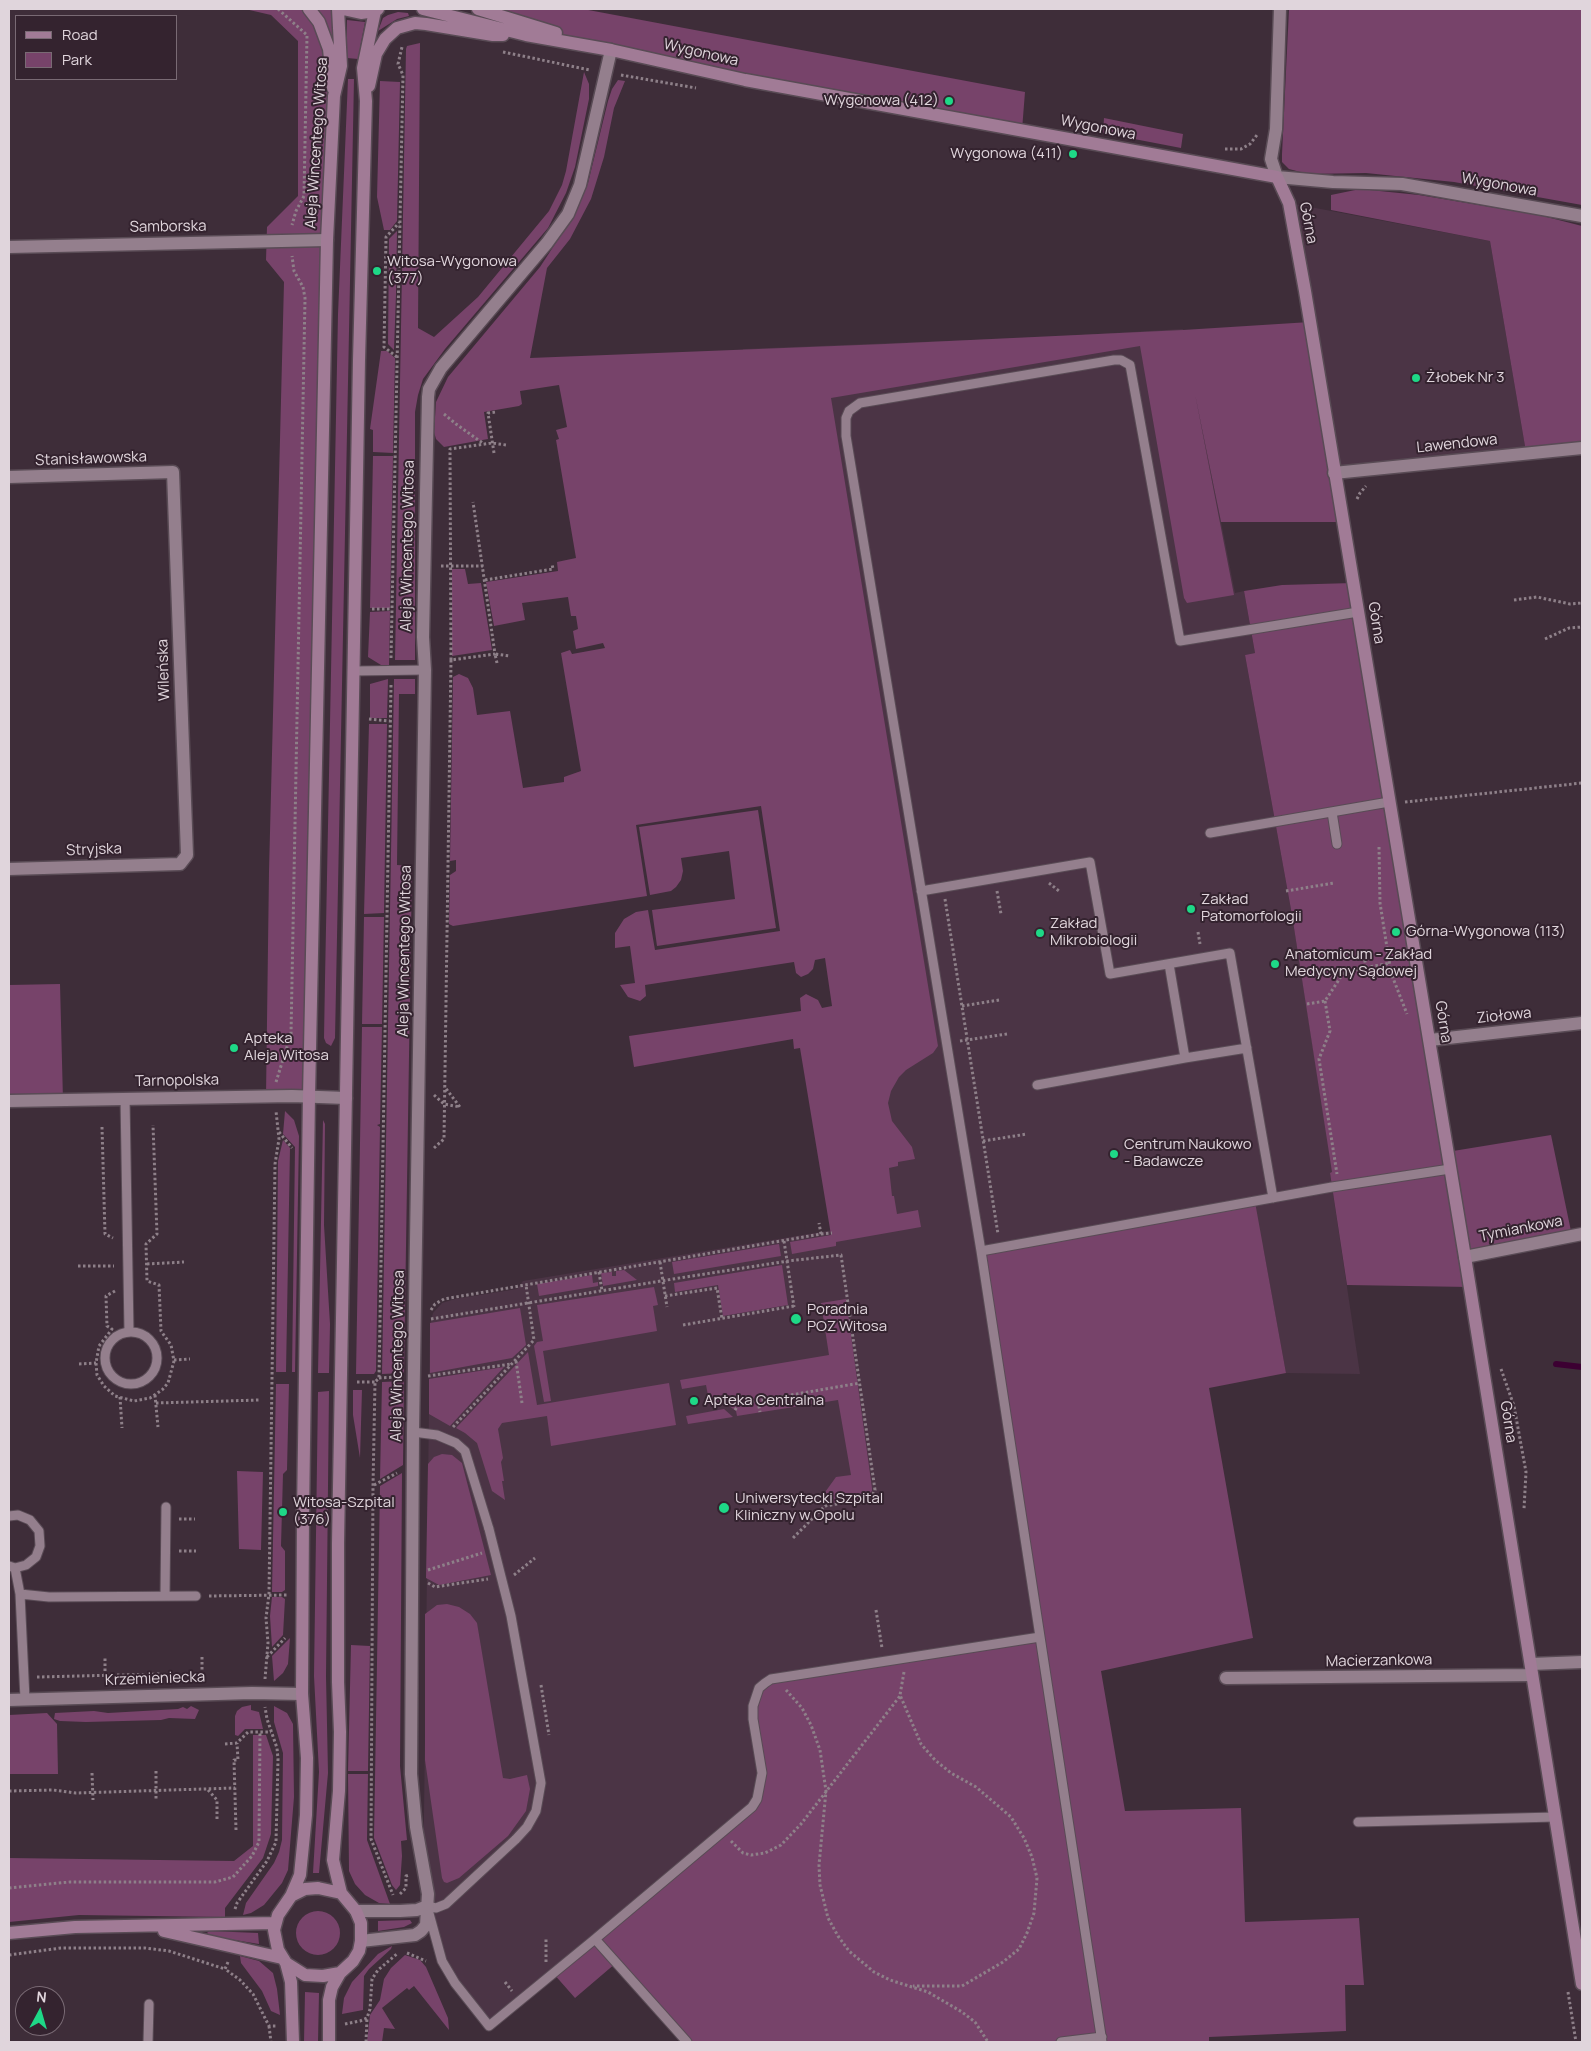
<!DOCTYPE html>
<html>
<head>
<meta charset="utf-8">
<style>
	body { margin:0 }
	#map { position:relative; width:1591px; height:2051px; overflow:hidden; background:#3e2d39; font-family:Manrope,sans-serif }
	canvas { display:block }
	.frame { position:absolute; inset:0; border:10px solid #e0d5dc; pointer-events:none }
	.legend { position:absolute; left:15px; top:15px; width:162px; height:65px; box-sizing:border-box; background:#34232f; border:1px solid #796a74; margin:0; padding:6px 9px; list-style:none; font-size:15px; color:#e0d5dc }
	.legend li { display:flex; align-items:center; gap:10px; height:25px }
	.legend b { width:25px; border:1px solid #796a74 }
	.north { position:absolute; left:15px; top:1986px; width:50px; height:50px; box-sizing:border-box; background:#34232f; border:1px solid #796a74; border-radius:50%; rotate:6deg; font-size:14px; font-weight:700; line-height:20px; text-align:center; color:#e0d5dc }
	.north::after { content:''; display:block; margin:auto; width:18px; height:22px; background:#1ed887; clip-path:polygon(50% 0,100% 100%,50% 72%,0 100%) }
</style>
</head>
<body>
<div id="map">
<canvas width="1591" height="2051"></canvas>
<div class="frame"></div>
<ul class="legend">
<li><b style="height:6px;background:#a17b96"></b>Road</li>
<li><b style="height:14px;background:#77436a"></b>Park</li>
</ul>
<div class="north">N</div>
</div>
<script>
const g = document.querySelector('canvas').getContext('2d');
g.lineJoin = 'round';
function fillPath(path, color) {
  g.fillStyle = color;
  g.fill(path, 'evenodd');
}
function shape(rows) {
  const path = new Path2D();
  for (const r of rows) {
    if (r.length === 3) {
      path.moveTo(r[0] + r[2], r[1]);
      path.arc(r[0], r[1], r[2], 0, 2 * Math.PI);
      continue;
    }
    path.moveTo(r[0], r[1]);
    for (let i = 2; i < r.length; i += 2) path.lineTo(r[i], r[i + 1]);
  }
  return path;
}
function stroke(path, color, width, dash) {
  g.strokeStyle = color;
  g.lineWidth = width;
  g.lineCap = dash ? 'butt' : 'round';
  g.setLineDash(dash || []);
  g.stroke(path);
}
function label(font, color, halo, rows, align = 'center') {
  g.font = font + ' Manrope,sans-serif';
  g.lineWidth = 4;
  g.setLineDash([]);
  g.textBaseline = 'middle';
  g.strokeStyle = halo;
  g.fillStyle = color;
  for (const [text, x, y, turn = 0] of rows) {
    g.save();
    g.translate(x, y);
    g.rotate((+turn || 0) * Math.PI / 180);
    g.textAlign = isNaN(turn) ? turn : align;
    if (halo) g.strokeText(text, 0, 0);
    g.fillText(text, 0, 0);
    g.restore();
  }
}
const built = shape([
	[1289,203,1490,241,1526,452,1334,473],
	[1183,329,1235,593,1244,591,1255,653,1245,655,1292,915,1333,1173,1330,1173,1360,1374,1286,1373,1263,1247,1040,1637,761,1760,757,1799,489,2026,442,1961,423,1895,430,1324,433,1313,442,1303,455,1299,517,1289,523,1281,833,1230,852,1036,743,349,1046,337]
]);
const green = shape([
	[245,9,338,9,309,1096,266,1096,269,871,284,282,266,260,267,227,298,196,298,41,271,15],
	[478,9,583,9,1025,92,1022,130,611,50],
	[1289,9,1582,9,1582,205,1454,182,1366,173,1308,174,1289,169,1282,162,1282,154],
	[398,12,408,13,409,16,397,19,378,31,383,18,388,15],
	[347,20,365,22,358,59,347,58],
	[420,43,418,328,434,337,478,297,549,211,562,185,566,171,584,72,589,84,589,99,575,167,566,193,548,228,445,349,423,379,418,395,415,412,415,660,395,660,406,49,407,46],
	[348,79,354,79,335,1038,331,1046,326,1043,324,1038,325,979,338,314],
	[618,80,625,81,614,108,604,157,591,199,570,239,547,268,530,358,885,344,1183,330,1310,322,1343,522,1221,522,1195,394,1234,595,1187,603,1184,598,1140,346,831,398,938,1046,933,1053,906,1070,899,1077,891,1091,888,1103,892,1121,912,1147,915,1159,898,1162,898,1166,889,1168,892,1196,894,1196,897,1214,918,1210,921,1227,836,1242,836,1246,792,1254,790,1242,831,1235,800,1048,794,1049,793,1039,634,1067,629,1036,801,1011,800,998,806,994,818,1000,822,1008,832,1006,825,958,815,960,813,969,808,974,801,977,796,973,794,962,645,985,646,996,640,1001,628,997,620,985,635,983,630,946,615,948,615,933,624,919,636,912,648,910,655,950,780,931,761,806,636,825,647,896,453,926,449,924,450,875,456,871,456,860,450,861,453,677,459,674,468,678,473,688,477,715,510,711,523,788,564,782,564,777,581,771,561,653,570,650,572,654,605,648,603,643,576,649,573,631,578,629,576,616,571,616,568,597,522,603,525,620,494,626,486,582,558,571,557,562,576,558,556,440,559,439,556,430,567,427,559,385,520,391,522,404,519,406,484,412,488,439,444,447,436,439,434,432,436,402,448,377,540,267,574,215,588,183,608,101,612,89],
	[380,81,400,82,397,221,390,230,384,230,377,197],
	[1104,118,1183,134,1181,148,1103,133],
	[1360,189,1419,195,1539,215,1582,226,1582,448,1526,452,1490,241,1331,210,1331,195],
	[397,231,396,294,394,350,388,344,389,239],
	[381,351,387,351,395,358,393,453,373,452,373,430,370,429],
	[373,456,393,456,390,608,370,608],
	[452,569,465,569,468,584,481,583,492,650,452,656],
	[1353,583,1447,1152,1551,1135,1572,1236,1466,1257,1470,1287,1347,1285,1330,1173,1332,1172,1292,915,1245,655,1255,653,1244,591,1282,585],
	[390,611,389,665,381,665,368,657,370,612],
	[388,679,387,718,370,718,370,684],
	[394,679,415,679,415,694,399,694,397,865,412,866,404,1373,382,1374],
	[369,724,387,724,384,913,364,914],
	[758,810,776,928,657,946,652,910,735,899,729,851,681,858,683,871,681,880,676,887,671,891,650,895,639,827],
	[364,917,384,917,382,1024,362,1024],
	[60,984,63,1100,9,1101,9,985],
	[362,1027,382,1027,380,1124,377,1125,380,1127,376,1371,374,1374,356,1374],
	[285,1111,294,1120,299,1136,295,1372,292,1372,295,1147,283,1134],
	[323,1120,325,1124,324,1225,330,1324,329,1373,318,1373],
	[283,1140,290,1148,286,1372,276,1372,278,1161],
	[1255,1202,1286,1373,1209,1388,1253,1638,1101,1671,1125,1811,1241,1808,1245,1922,1359,1918,1364,1985,1345,1985,1346,2031,1209,2037,1209,2042,687,2042,616,1963,575,1998,553,1973,752,1807,760,1791,753,1719,765,1683,1040,1637,981,1251],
	[779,1244,781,1256,674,1274,672,1262],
	[782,1265,788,1305,723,1316,718,1285,675,1292,674,1283],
	[624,1270,637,1280,603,1286,601,1273,612,1272,612,1276,616,1276,616,1271],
	[592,1275,593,1283,598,1282,598,1286,539,1296,537,1284],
	[654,1287,658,1305,653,1306,657,1331,543,1351,551,1401,544,1402,534,1346,537,1342,543,1341,537,1305],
	[846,1299,872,1488,872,1491,865,1498,824,1504,823,1495,836,1477,851,1475,838,1400,737,1416,736,1411,725,1403,710,1406,706,1385,682,1389,680,1380,829,1355,821,1303],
	[520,1308,526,1345,512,1358,430,1373,430,1323],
	[528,1352,537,1405,669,1383,676,1425,551,1446,547,1416,502,1423,498,1429,503,1458,501,1462,504,1481,502,1481,505,1500,492,1491,477,1443,465,1433,456,1428],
	[504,1367,450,1426,429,1414,429,1379],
	[404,1381,403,1465,380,1479,382,1382],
	[276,1384,289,1384,287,1470,283,1474,281,1546,285,1551,285,1590,282,1592,272,1592],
	[353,1390,362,1390,360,1458,353,1415],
	[329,1391,326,1676,328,1773,319,1873,313,1873,319,1772,314,1676,318,1392],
	[724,1409,733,1417,688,1424,686,1416],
	[442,1454,452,1455,462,1463,491,1575,439,1585,426,1578,428,1464,434,1457],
	[237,1471,263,1472,261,1550,239,1549],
	[402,1473,400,1766,407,1840,401,1841,402,1856,400,1885,396,1890,392,1885,374,1838,380,1486],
	[272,1597,282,1597,285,1599,283,1635,272,1647,270,1616],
	[447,1604,459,1607,470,1614,477,1623,503,1778,510,1779,527,1775,530,1789,526,1811,508,1836,459,1878,447,1883,444,1882,442,1878,425,1760,425,1614,437,1605],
	[290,1638,288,1664,283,1673,274,1681,272,1656],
	[351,1645,370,1646,368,1771,348,1771],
	[251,1705,251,1710,259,1712,263,1729,245,1729,238,1736,235,1735,235,1716,237,1711,242,1707],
	[191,1706,199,1710,195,1719,169,1718,161,1720,86,1722,60,1721,54,1719,55,1713,94,1711,108,1713,178,1709,183,1707,187,1709],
	[274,1706,287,1713,293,1724,294,1797,288,1870,282,1883,264,1905,251,1913,243,1915,246,1903,274,1863,279,1852,282,1840,283,1753,274,1722],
	[47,1713,57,1724,58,1774,9,1774,9,1715],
	[253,1735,266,1735,273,1756,271,1834,263,1858,225,1908,225,1917,79,1915,9,1922,9,1858,234,1861,253,1846],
	[348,1774,368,1774,367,1840,390,1904,379,1903,365,1895,355,1884,349,1871],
	[318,1933,22],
	[410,1920,412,1923,404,1927,378,1931,378,1921],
	[209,1931,258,1933,259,1944,210,1936,207,1933],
	[392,1946,391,1949,369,1969,364,1976,363,2010,342,2014,344,1998,352,1982,378,1954],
	[405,1955,420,1960,426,1967,448,2018,449,2030,414,1986,409,1990,407,1988,382,2008,395,2029,384,2028,382,2042,367,2042,370,2015,380,2000,384,1979,391,1968],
	[240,1956,259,1961,273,1973,277,1989,280,2015,271,2011,262,1991,241,1963],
	[305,1992,319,1993,318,2042,304,2042]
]);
const stream = shape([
	[1556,1364,1582,1367]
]);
const path = shape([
	[278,9,307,35,304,196,296,211,292,225],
	[503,52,590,70],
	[621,75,696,88],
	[1225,149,1241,149,1250,144,1257,135],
	[397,357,384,347,386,237,399,223],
	[444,414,456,424,484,444],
	[494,453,488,413,496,412],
	[1357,499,1360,493,1366,486],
	[441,566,483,566],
	[485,580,553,569,552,564],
	[1514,600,1537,597,1570,604,1582,603],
	[372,609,392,609],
	[1545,639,1569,628,1582,627],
	[391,658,403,75,398,64,402,47],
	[451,660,450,449,492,443,506,445],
	[497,663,495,654,510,656],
	[391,685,379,1378,375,1382,373,1486,371,1839,393,1895],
	[369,719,390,721],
	[1405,802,1582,783],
	[1379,847,1380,903,1391,973,1407,1014],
	[1049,883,1059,891],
	[997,891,1001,914],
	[1286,891,1334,883],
	[945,899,998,1234],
	[1198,932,1200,944],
	[1364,955,1366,968],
	[1325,1001,1330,1031,1319,1059,1337,1174],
	[1307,1004,1325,1001,1344,972,1390,963],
	[962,1006,999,1000],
	[960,1041,1007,1034],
	[276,1082,291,1034,305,298,303,287,294,271,292,256],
	[434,1095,444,1104,460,1107,444,1086],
	[102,1127,105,1234,113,1238],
	[279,1132,292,1148],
	[983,1141,1027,1134],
	[434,1148,444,1139,451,660,495,654,473,502],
	[821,1234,832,1233],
	[784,1241,794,1307],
	[660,1262,667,1307],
	[147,1264,184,1262],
	[78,1266,114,1266],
	[599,1272,602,1291],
	[115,1291,106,1296,107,1326,112,1329,99,1346,96,1363,97,1375,104,1386,115,1396,134,1401,150,1398,162,1390,168,1383,174,1361,171,1345,161,1331,159,1285,147,1281,146,1244,157,1234,153,1125],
	[665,1296,717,1288,722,1319],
	[431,1310,435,1304,444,1299,821,1234,819,1223],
	[431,1319,673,1279,788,1261,841,1255,875,1490,873,1494,867,1499,825,1506,793,1538],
	[683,1325,794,1306],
	[174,1360,190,1359],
	[516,1361,522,1403],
	[79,1364,96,1363],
	[1501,1369,1514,1406,1526,1472,1524,1509],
	[428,1376,511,1364],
	[379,1378,398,1377],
	[357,1382,375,1382],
	[155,1395,158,1427],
	[120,1397,122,1428],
	[758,1401,760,1412],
	[156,1403,260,1400],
	[735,1410,739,1404,860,1383],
	[453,1427,534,1340,526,1285],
	[374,1485,397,1473],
	[179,1519,195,1519],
	[179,1551,196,1551],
	[428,1570,482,1553],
	[514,1575,535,1558],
	[428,1583,435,1587,488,1579],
	[209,1596,287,1595],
	[876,1610,882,1648],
	[202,1657,202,1680],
	[267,1657,285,1638],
	[904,1672,900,1695,921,1744,935,1760,951,1773,976,1787,1011,1817,1024,1838,1032,1857,1037,1878,1034,1913,1027,1933,1019,1949,1003,1962,962,1986,913,1986],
	[105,1676,105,1658],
	[37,1677,161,1674,169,1680],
	[265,1679,268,1643,266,1618,269,1594,275,1164,279,1139,276,1111],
	[541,1685,549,1735],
	[786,1690,802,1708,811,1725,820,1750,826,1791,819,1865,820,1885,828,1918,838,1936,849,1951,874,1972,890,1980,928,1992,962,2012,975,2022,988,2042],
	[225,1744,237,1743,248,1732,271,1732],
	[156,1771,156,1799],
	[92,1773,93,1800],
	[208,1790,217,1800,217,1820],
	[9,1791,53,1790,76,1793,235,1788],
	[236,1830,234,1760,238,1760,237,1743],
	[731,1841,743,1853,751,1855,765,1853,781,1845,801,1824,900,1696],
	[9,1888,70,1882,215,1882,233,1877,252,1856,259,1842,260,1732],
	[400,1894,406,1888,406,1876,409,1875],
	[235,1909,237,1903,267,1861,276,1842,278,1759,277,1748,267,1719,265,1707],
	[407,1953,426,1961],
	[9,1955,61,1948,145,1948,169,1951,225,1969],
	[228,1962,225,1969,240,1980,253,1994,269,2026,277,2026],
	[546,1962,546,1937],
	[505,1982,512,1991],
	[1568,1992,1576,2042],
	[345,2024,360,2021,367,2018,370,2009,372,1979,378,1970,398,1953],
	[269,2026,271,2042],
	[366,2042,367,2018]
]);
const lane = shape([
	[1358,612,1180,641,1130,365,1121,360,1114,360,860,403,849,411,846,418,846,436,981,1251,1332,1187,1450,1169],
	[354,671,425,670],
	[1332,812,1337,844],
	[1210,833,1389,802],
	[921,891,1090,862,1110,974,1230,953,1273,1198],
	[1169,964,1185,1058,1247,1048],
	[1037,1085,1185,1058],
	[125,1098,129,1332],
	[981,1251,1102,2042],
	[131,1358,26],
	[413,1432,437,1435,456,1443,465,1451,489,1529],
	[9,1516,18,1515,30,1520,39,1531,40,1546,36,1557,26,1565,15,1568,9,1566],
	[15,1568,20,1594,25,1699],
	[20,1594,49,1597,196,1596],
	[165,1596,166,1507],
	[1358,1822,1555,1817],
	[516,1839,446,1904,436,1908,427,1906,442,1961,455,1983,489,2026,595,1939,687,2042],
	[595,1939,752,1807,757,1799,762,1773,753,1719,753,1706,759,1688,765,1683,771,1679,797,1675,1040,1637],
	[148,2042,149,2004],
	[1061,2042,1102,2037]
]);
const street = shape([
	[1280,9,1276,129,1271,159,1277,177,1333,182,1402,184,1582,216],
	[9,247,327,240],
	[1334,473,1582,448],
	[9,477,173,472,187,855,180,864,9,869],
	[1430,1040,1582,1023],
	[9,1101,292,1096,346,1098],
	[1465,1257,1582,1234],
	[1531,1664,1582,1662],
	[1226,1678,1532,1675],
	[9,1700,252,1693,302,1694],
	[356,1911,400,1911,417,1910,427,1906],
	[361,1941,415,1935,421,1931,426,1925,428,1894,416,1827,411,1774,413,1432,425,670,423,637,428,397,429,389,441,368,547,243,568,214,580,185,611,50]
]);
const secondary = shape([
	[309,9,319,22,329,49,333,88],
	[343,9,361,13,375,11,378,9],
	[423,9,526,35,611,50,745,80,1277,177,1289,203,1305,291,1465,1257,1582,1984],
	[478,9,556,33],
	[369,86,376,54,385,39,397,28,415,23,426,24,493,35,503,35],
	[318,1888,341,1893,356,1911,361,1923,361,1941,359,1951,353,1961,340,1973,323,1976,305,1975,286,1963,278,1950,274,1930,278,1915,291,1896,305,1889,318,1888],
	[341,1893,333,1860,339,1791,340,1732,338,1682,338,1543,359,360,366,101,363,68,375,11],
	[291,1896,300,1875,306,1815,307,1758,302,1694,303,1514,309,1096,327,240,334,96,341,66,338,9],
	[164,1931,282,1958],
	[9,1933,75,1927,275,1923],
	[286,1963,291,1982,293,2042],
	[329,2042,329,2000,332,1987,340,1973]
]);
const laneBridge = shape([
	[489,1529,511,1616,541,1783,536,1811,527,1827,516,1839]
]);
const markers = [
	[949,101,5,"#1ed887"],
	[1073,154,5,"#1ed887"],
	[377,271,5,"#1ed887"],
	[1416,378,5,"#1ed887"],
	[1191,909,5,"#1ed887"],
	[1396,932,5,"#1ed887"],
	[1040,933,5,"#1ed887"],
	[1275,964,5,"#1ed887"],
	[234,1048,5,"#1ed887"],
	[1114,1154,5,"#1ed887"],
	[796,1319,6,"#1ed887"],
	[694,1401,5,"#1ed887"],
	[724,1508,6,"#1ed887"],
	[283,1512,5,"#1ed887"]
];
const streetNames = [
	["Wygonowa",701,53,13],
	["Wygonowa",1098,128,11],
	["Aleja Wincentego Witosa",317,143,-86],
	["Wygonowa",1499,185,10],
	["Górna",1308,223,79],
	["Samborska",168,227,-1],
	["Lawendowa",1457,444,-6],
	["Stanisławowska",91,459,-2],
	["Aleja Wincentego Witosa",408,546,-89],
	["Górna",1376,623,81],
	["Wileńska",164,670,-92],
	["Stryjska",94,850,-2],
	["Aleja Wincentego Witosa",405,951,-89],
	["Ziołowa",1504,1016,-6],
	["Górna",1443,1022,81],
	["Tarnopolska",177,1081,-1],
	["Tymiankowa",1521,1229,-11],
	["Aleja Wincentego Witosa",398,1356,-89],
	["Górna",1508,1422,81],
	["Macierzankowa",1379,1661,-1],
	["Krzemieniecka",155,1679,-2]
];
const poiNames = [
	["Wygonowa (412)",939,101,"right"],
	["Wygonowa (411)",1063,154,"right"],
	["Witosa-Wygonowa",387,262],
	["(377)",387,279],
	["Żłobek Nr 3",1426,378],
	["Zakład",1201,900],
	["Patomorfologii",1201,917],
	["Zakład",1050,924],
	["Mikrobiologii",1050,941],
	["Górna-Wygonowa (113)",1406,932],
	["Anatomicum - Zakład",1285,955],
	["Medycyny Sądowej",1285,972],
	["Apteka",244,1039],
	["Aleja Witosa",244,1056],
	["Centrum Naukowo",1124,1145],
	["- Badawcze",1124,1162],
	["Poradnia",807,1310],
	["POZ Witosa",807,1327],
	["Apteka Centralna",704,1401],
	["Uniwersytecki Szpital",735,1499],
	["Kliniczny w Opolu",735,1516],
	["Witosa-Szpital",293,1503],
	["(376)",293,1520]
];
fillPath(built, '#4b3445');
fillPath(green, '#77436a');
stroke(stream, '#3c0032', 6);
stroke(lane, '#594b55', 11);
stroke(street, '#594b55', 15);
stroke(secondary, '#594b55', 15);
stroke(path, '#8e8089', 3, [2.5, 2.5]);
stroke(lane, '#947f8d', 9);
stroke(street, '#947f8d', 12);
stroke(secondary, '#a17b96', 12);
stroke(laneBridge, '#594b55', 11, []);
stroke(laneBridge, '#947f8d', 9);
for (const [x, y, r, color] of markers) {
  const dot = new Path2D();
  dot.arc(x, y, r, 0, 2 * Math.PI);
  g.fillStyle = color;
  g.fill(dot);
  stroke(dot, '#34232f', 2);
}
label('15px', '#e0d5dc', '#34232f', streetNames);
label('15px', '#e0d5dc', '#34232f', poiNames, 'left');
</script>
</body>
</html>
